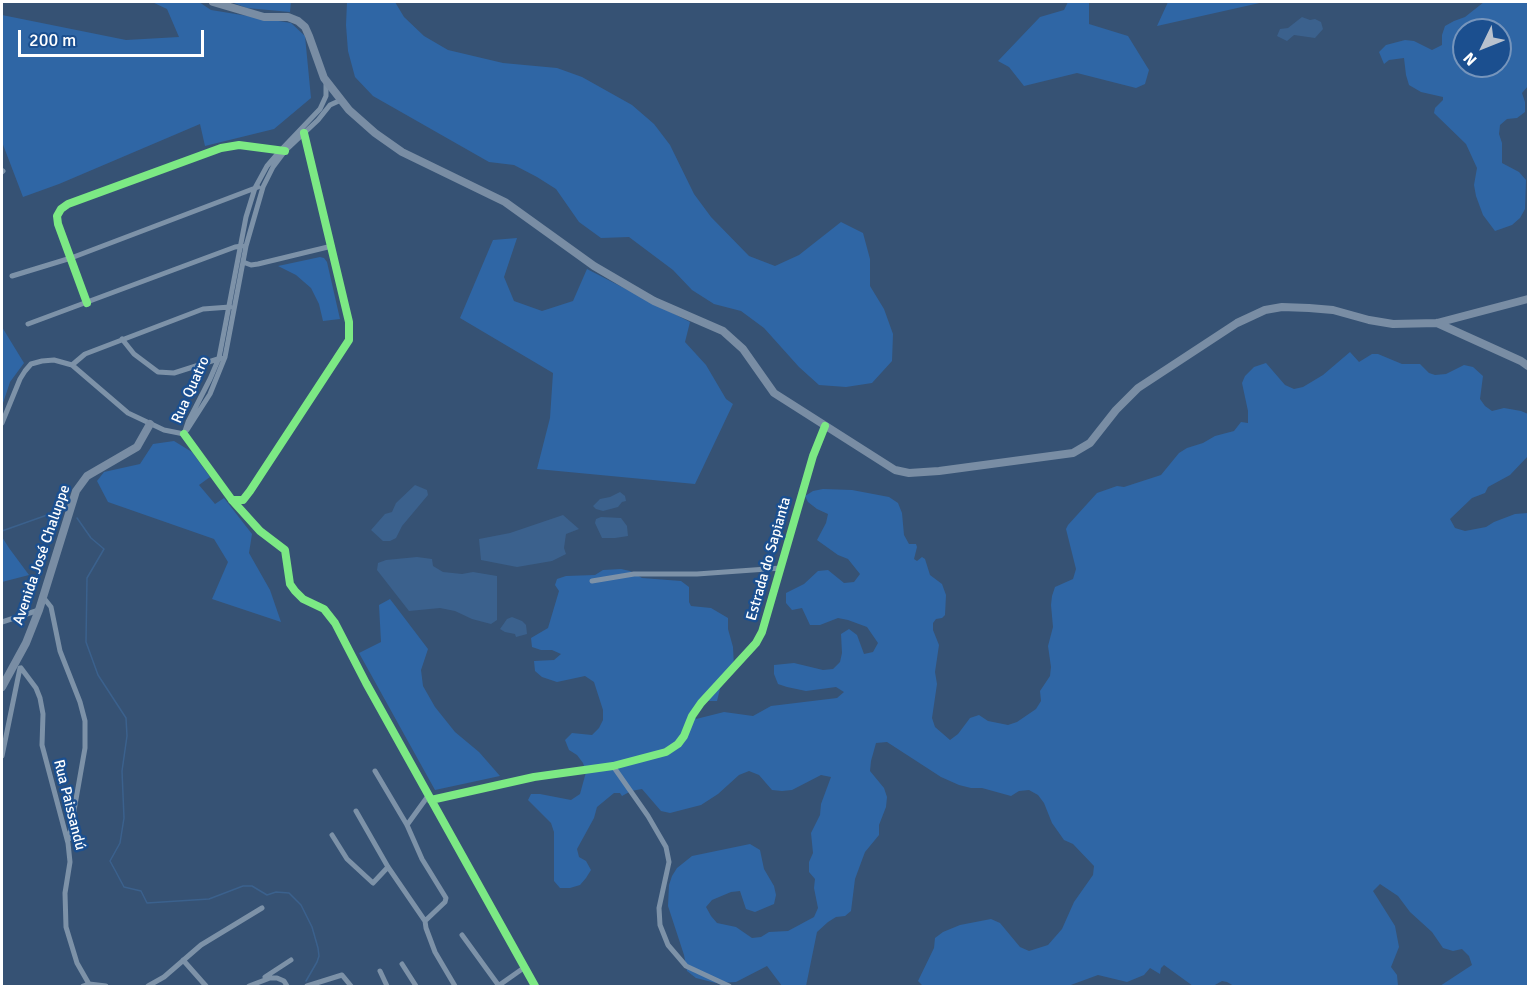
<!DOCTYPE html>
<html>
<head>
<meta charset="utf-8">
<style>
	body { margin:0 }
	#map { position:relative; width:1530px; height:988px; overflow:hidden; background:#365274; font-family:Signika,sans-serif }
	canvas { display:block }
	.frame { position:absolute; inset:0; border:3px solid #fff; pointer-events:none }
	.north { position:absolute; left:1452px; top:18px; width:60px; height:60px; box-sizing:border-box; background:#1b4f8f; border:2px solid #7695bc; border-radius:50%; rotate:227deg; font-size:16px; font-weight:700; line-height:24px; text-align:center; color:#fff }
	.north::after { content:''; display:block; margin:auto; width:21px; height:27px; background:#b9c2ce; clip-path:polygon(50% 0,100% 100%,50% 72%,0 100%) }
	.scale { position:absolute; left:18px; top:30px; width:186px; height:27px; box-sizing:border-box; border:3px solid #fff; border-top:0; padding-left:8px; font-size:18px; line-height:21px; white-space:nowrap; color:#fff; -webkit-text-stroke:4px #1b4f8f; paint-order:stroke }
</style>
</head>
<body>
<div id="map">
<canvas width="1530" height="988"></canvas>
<div class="frame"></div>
<div class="north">N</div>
<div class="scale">200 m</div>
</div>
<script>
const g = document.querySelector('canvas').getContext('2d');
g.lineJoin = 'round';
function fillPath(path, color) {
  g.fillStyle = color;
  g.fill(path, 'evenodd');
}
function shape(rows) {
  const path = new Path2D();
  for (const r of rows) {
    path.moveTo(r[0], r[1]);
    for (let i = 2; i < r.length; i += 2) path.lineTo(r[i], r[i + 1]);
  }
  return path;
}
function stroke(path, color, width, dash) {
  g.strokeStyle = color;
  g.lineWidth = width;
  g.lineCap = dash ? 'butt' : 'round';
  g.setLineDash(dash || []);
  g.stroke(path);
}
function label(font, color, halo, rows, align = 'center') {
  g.font = font + ' Signika,sans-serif';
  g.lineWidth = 5;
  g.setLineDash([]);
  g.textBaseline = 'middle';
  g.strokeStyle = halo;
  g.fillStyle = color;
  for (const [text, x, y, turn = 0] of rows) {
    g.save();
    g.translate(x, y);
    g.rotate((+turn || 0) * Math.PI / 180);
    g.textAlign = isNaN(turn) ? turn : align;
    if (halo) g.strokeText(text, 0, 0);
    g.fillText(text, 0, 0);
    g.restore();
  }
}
const green = shape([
	[152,2,199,2,211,10,291,23,305,36,311,98,274,129,205,146,200,124,59,184,23,197,2,142,2,15,126,40,179,37,167,9],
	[231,2,291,2,290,12,247,8],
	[347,2,395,2,404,17,424,36,448,50,503,63,557,68,582,77,632,105,654,124,670,145,694,194,711,217,749,256,775,266,799,255,841,222,863,233,870,259,870,286,884,309,893,334,892,361,872,383,846,387,819,385,799,367,764,328,741,311,714,304,692,290,673,270,629,237,601,238,579,222,556,189,537,177,514,165,489,162,373,96,355,77,348,51,346,25],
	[1068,2,1089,2,1089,24,1128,36,1149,70,1145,84,1136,88,1077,73,1024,86,1009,67,998,61,1040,17,1064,10],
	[1168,2,1264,2,1157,26],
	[1484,2,1528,2,1528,86,1522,93,1525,102,1525,112,1517,118,1507,119,1500,125,1499,134,1502,143,1502,163,1519,172,1526,180,1525,209,1520,218,1512,225,1495,231,1483,215,1476,196,1474,185,1477,168,1466,144,1434,113,1435,108,1443,100,1443,97,1421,92,1409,85,1406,75,1404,58,1389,60,1384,64,1379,52,1386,45,1405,40,1414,41,1432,50,1442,45,1442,35,1445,26,1454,21,1465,17],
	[1464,30,1500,30,1500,66,1464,66],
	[517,238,504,277,514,301,542,311,573,301,587,269,690,322,685,342,706,365,726,399,733,404,695,484,537,469,550,418,553,373,460,318,493,240],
	[320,257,324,258,327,262,340,319,323,321,319,304,311,288,296,275,278,266],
	[2,327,24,363,10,382,2,406],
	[1350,352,1359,362,1372,354,1378,354,1402,364,1420,364,1429,373,1435,375,1446,374,1464,365,1473,367,1483,376,1480,399,1485,406,1492,411,1504,408,1521,411,1528,414,1528,456,1510,475,1488,487,1485,493,1472,498,1450,519,1455,528,1465,531,1486,527,1494,522,1515,514,1528,513,1528,986,1440,986,1472,965,1469,956,1462,949,1453,951,1443,948,1432,932,1410,912,1398,896,1380,884,1373,891,1395,926,1399,947,1391,967,1397,975,1398,986,1234,986,1227,982,1222,981,1213,986,1193,986,1164,965,1161,968,1160,974,1150,968,1144,975,1127,982,1098,975,1068,986,923,986,918,981,934,948,935,938,943,932,960,925,991,919,1000,923,1020,947,1029,951,1048,945,1062,929,1074,902,1093,875,1094,866,1073,844,1064,840,1052,823,1044,803,1038,795,1029,790,1019,791,1011,796,982,788,971,788,959,785,941,777,887,742,876,743,871,761,870,771,884,788,887,797,886,807,879,825,879,835,865,852,862,860,855,879,851,911,845,916,836,917,828,922,817,932,806,986,782,986,767,966,736,982,716,983,696,978,687,971,684,955,668,906,669,885,672,876,677,868,692,856,750,844,760,850,764,869,774,886,776,895,774,904,755,912,746,909,740,891,731,892,712,900,706,907,711,916,717,923,736,927,752,938,761,937,769,932,788,931,814,917,818,908,814,888,815,879,809,872,809,862,813,853,811,833,820,815,821,804,831,777,821,775,792,790,782,791,772,790,759,775,749,771,739,775,718,794,701,805,670,813,661,811,642,789,631,791,622,796,620,793,614,793,597,807,594,818,577,849,579,857,586,861,591,870,586,878,580,885,570,888,560,888,554,881,554,832,551,823,528,800,531,794,540,794,571,800,580,794,586,772,583,763,577,755,569,750,565,740,572,733,592,735,599,728,603,720,603,710,594,682,585,676,557,682,542,677,535,671,534,661,554,660,561,654,552,650,541,650,532,647,531,638,548,628,559,591,555,585,557,579,566,576,595,575,603,570,621,569,630,571,642,578,681,581,689,587,689,602,691,606,711,608,728,618,728,629,733,647,734,667,722,681,717,701,698,701,694,710,696,719,724,712,753,716,771,706,837,698,844,692,836,687,806,691,787,687,778,684,774,674,774,665,794,663,823,670,833,669,840,662,842,653,841,634,849,629,857,635,864,654,873,652,878,643,867,627,848,620,838,618,820,625,810,625,802,608,792,610,786,603,786,593,804,584,818,571,828,570,844,583,854,582,860,574,848,559,838,555,817,540,826,523,828,514,817,509,808,502,805,496,813,491,823,489,852,490,889,497,898,503,902,513,904,535,909,544,916,544,917,547,914,559,917,561,922,557,925,559,930,575,942,584,946,595,945,615,942,618,936,619,933,623,933,630,939,645,935,672,937,684,932,718,935,727,950,740,958,734,970,718,979,715,988,721,1008,725,1017,722,1036,709,1041,701,1040,691,1050,676,1051,667,1048,646,1053,627,1051,605,1052,596,1055,587,1073,579,1076,569,1066,529,1068,525,1097,493,1117,486,1124,487,1161,475,1179,453,1187,448,1203,443,1215,436,1234,431,1241,422,1248,423,1248,411,1242,383,1245,376,1254,367,1266,363,1285,385,1294,389,1303,387,1323,375],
	[174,441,192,452,210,477,199,485,215,504,224,498,252,534,249,553,270,590,281,622,212,599,228,562,214,539,108,502,97,481,104,472,140,464,153,444],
	[2,537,9,548,29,575,2,582],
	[390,599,428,649,421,670,423,686,435,707,455,732,479,752,500,776,435,790,359,653,381,642,379,605]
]);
const water = shape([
	[1302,17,1310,20,1315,19,1321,22,1323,29,1315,38,1294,35,1287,41,1277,36,1280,29,1288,28],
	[415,485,427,490,428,495,402,526,396,538,390,541,383,541,371,530,385,514,392,512,396,503],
	[620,492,625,496,626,501,622,502,618,507,603,511,596,509,593,506,600,499,610,497],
	[563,515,579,529,566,534,564,548,566,554,552,561,517,567,481,560,479,539,510,533],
	[601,517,621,518,627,526,628,536,615,538,602,538,595,523,596,519],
	[417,557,432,559,433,566,443,572,462,574,473,572,497,576,497,620,491,624,472,619,455,611,440,608,409,611,377,570,378,563,386,560],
	[512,617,522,621,526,625,527,634,516,637,515,634,505,632,500,629,507,619]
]);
const stream = shape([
	[77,518,91,538,104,549,87,578,86,642,98,675,126,718,127,736,122,771,124,818,120,843,110,861,116,872,124,887,141,891,147,903,209,899,243,886,252,886,267,895,276,892,289,893,301,905,312,927,318,948,319,956,317,962,306,981],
	[2,531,50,514]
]);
const street = shape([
	[2,172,3,171],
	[243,262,251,265,258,264,332,246],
	[12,276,71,258,258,187],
	[87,303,58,224,57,216,61,209,68,204,221,148,239,145,280,151],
	[28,324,235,247,242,246],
	[122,339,134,354,158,372,174,373,221,358],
	[72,365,85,354,203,309,230,307],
	[2,423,20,379,25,371,31,364,42,361,54,360,72,365,128,413,164,430,184,434],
	[187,430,210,394,225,357,246,246,263,187,273,167,285,151,318,120,330,105,341,100],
	[184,434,232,500,260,531,285,550,290,584,295,591,303,599,324,609,335,623,366,683,535,986],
	[184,434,188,422,210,379,219,358,246,217,255,188,267,166,280,151,320,109,326,96,326,82],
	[232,500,243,500,250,491,349,340,349,322,304,133],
	[592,581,634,574,697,574,781,568],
	[43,597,51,607,60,651,80,702,85,721,85,748,69,839],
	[2,622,39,610],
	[21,668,36,688,40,698,43,714,42,745,68,843,70,862,65,893,66,927,77,963,89,984],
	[2,756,20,668],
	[613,766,648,816,666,847,669,862,659,908,660,925,668,945,686,966,729,986],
	[375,771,407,825,422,859,446,898,445,902,425,921,426,928,435,952,455,986],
	[431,800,534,777,613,766,666,752,678,744,684,736,692,716,701,703,756,643,762,632,813,456,825,426],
	[356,811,388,867,425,921],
	[407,825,428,796],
	[332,835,347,859,373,883,388,867],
	[462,935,499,986],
	[183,960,206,986],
	[402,964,416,986],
	[380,971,387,986],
	[265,977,291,960],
	[83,986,89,984,106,986],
	[148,986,164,977,201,945,262,908],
	[249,986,270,978,277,978,284,981,287,986],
	[307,986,342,975,351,986],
	[498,986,525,967]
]);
const secondary = shape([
	[213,2,264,17,288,17,298,21,305,27,309,36,324,78,349,110,375,133,402,152,505,202,594,266,654,301,723,331,743,349,774,393,895,470,909,473,939,471,1073,453,1090,443,1116,410,1138,388,1237,323,1265,310,1282,307,1309,308,1333,310,1369,320,1393,324,1437,323,1528,299],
	[1437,323,1521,361,1528,366],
	[2,687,26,643,39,610,76,491,87,476,137,447,150,424]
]);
const cycleway = shape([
	[87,303,58,224,57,216,61,209,68,204,221,148,239,145,285,151],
	[184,434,232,500,260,531,285,550,290,584,295,591,303,599,324,609,335,623,366,683,535,986],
	[232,500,243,500,250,491,349,340,349,322,304,133],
	[431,800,534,777,613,766,666,752,678,744,684,736,692,716,701,703,756,643,762,632,813,456,825,426]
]);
const streetNames = [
	["Rua Quatro",191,390,-66],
	["Avenida José Chaluppe",42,555,-71],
	["Estrada do Sapianta",769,559,-74],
	["Rua Paissandú",69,805,76]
];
fillPath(green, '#2f66a5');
fillPath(water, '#3b618d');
stroke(stream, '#3b618d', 1.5);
stroke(street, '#7d92a8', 5);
stroke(secondary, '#798da4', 8);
stroke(cycleway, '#7ce984', 8);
label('15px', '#fff', '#1b4f8f', streetNames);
</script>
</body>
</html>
